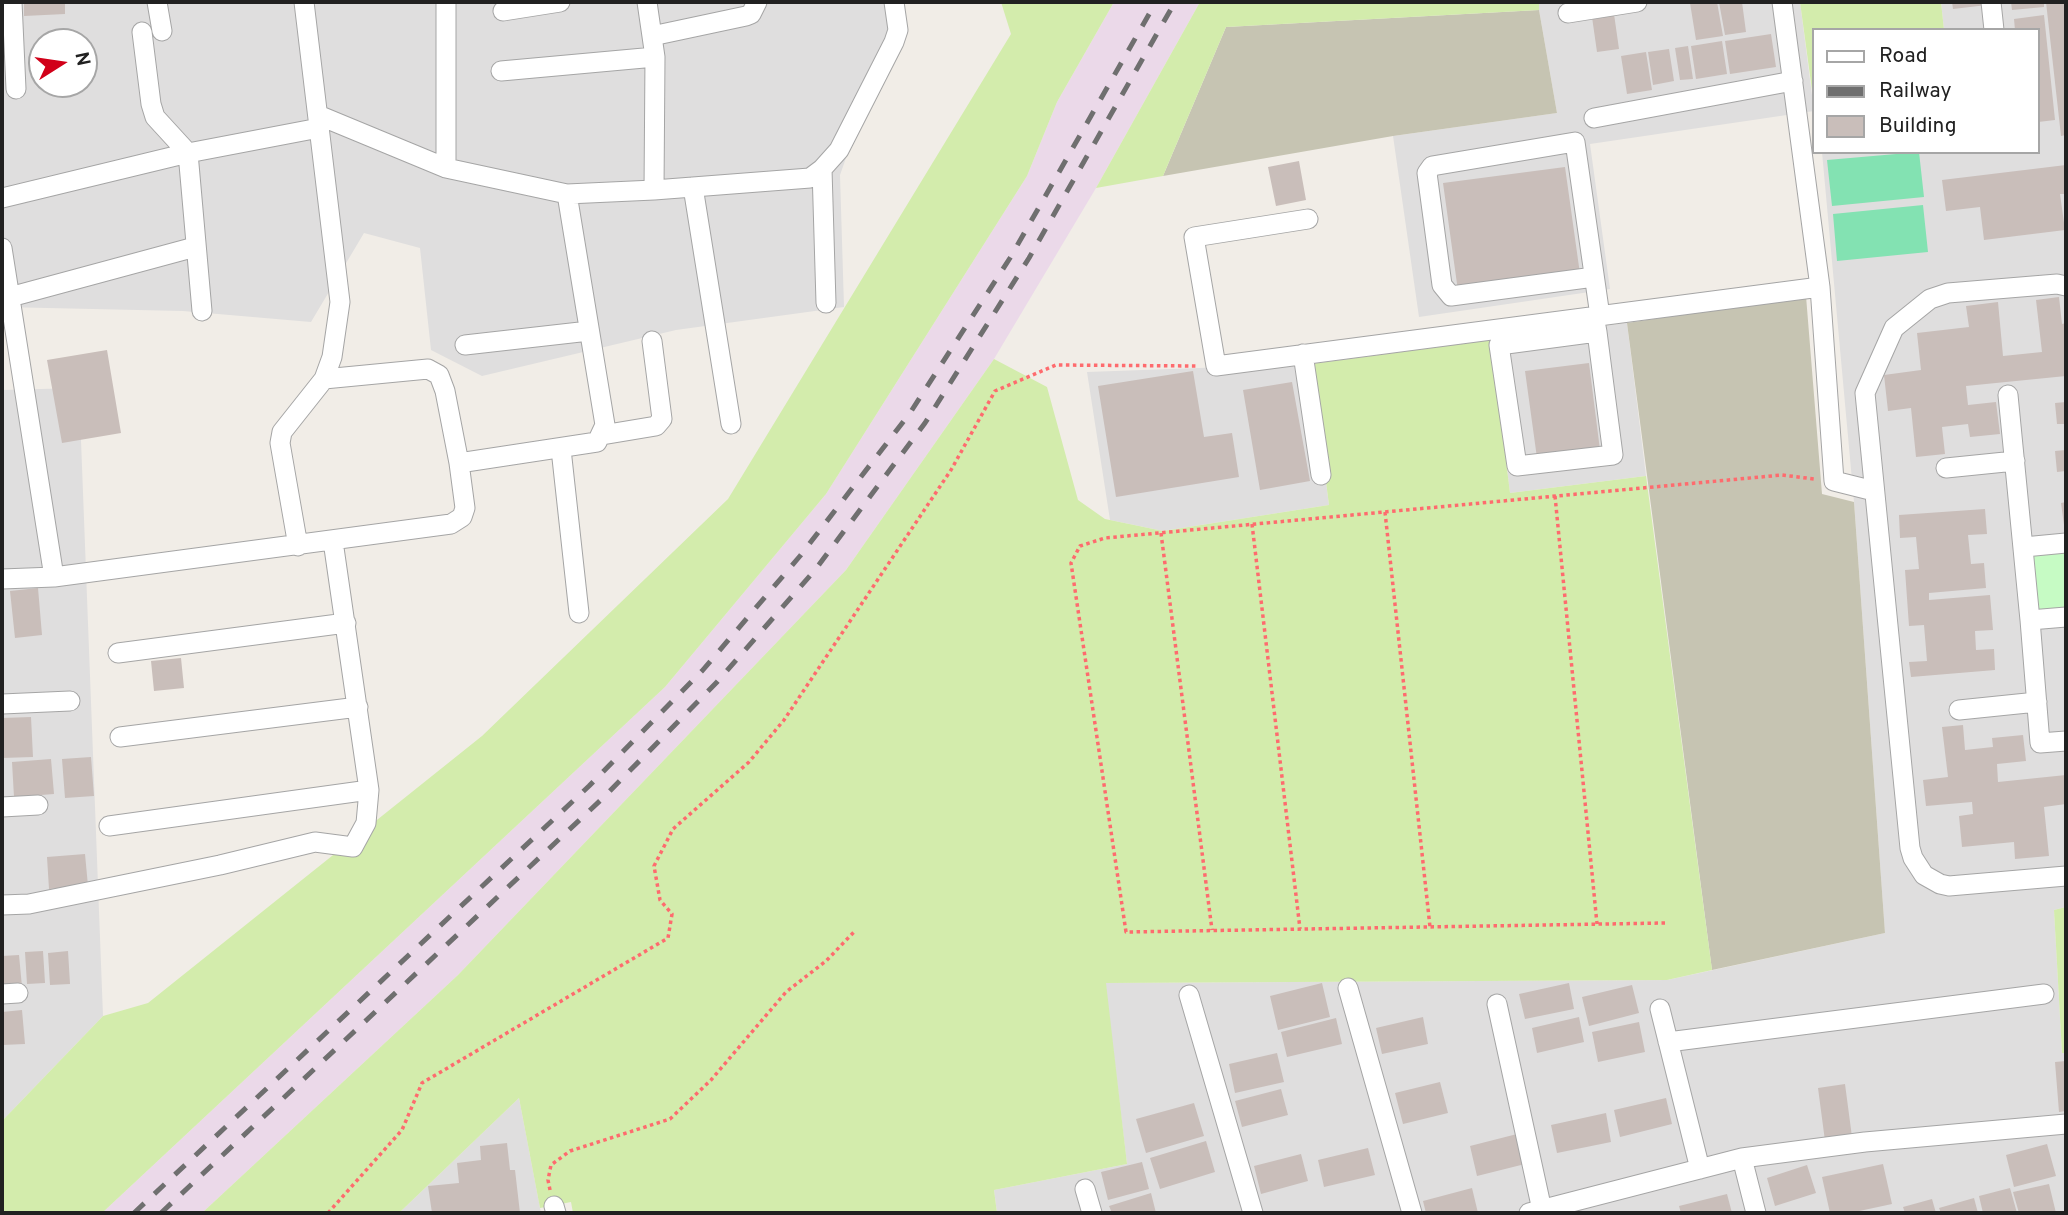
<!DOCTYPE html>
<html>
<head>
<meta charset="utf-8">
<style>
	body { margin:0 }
	#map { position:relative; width:2068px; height:1215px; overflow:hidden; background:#f1ede7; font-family:Overpass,sans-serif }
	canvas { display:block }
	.frame { position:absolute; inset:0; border:4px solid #212121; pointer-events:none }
	.legend { position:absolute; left:1812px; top:28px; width:228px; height:126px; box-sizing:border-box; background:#fff; border:2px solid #a6a6a6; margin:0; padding:9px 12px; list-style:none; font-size:21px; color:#212121 }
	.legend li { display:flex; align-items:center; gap:14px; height:35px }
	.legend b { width:35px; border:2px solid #a6a6a6 }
	.north { position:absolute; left:28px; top:28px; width:70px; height:70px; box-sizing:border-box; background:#fff; border:2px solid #a6a6a6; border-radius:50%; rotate:78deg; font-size:19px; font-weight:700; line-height:28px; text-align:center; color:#212121 }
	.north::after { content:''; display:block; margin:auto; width:24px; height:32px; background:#d10019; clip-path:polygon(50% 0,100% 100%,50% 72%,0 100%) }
</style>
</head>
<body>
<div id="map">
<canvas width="2068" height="1215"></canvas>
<div class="frame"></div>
<ul class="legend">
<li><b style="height:9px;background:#fff"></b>Road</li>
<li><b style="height:9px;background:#6f6f6f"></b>Railway</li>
<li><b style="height:19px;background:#c9beba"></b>Building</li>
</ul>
<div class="north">N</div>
</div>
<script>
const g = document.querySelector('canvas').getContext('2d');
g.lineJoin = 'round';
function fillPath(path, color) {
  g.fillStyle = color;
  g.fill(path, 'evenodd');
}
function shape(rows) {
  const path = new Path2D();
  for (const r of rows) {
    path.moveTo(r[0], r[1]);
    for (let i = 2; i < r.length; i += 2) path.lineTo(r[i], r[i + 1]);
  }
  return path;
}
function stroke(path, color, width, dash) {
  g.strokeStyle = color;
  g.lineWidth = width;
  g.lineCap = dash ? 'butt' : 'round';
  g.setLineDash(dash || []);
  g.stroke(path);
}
const residential = shape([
	[2,2,901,2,840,175,844,307,676,330,482,376,431,350,420,248,364,233,311,322,183,311,2,307],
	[42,42,84,42,84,84,42,84],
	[1539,2,1800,2,1814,111,1590,144,1610,289,1419,317,1393,136,1557,113,1539,10],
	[1941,2,2066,2,2066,907,2054,910,2062,1053,2066,1053,2066,1213,997,1213,994,1190,1127,1164,1105,983,1667,980,1885,933,1854,502,1822,152,2038,152,2038,30,1944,30],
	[1627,323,1646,476,1510,493,1491,340],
	[1311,364,1329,505,1163,531,1110,520,1087,372],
	[79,388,103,1016,2,1121,2,390],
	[519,1098,541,1213,399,1213]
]);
const industrial = shape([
	[1114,2,1200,2,1096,188,994,359,846,570,458,975,202,1213,102,1213,665,687,826,494,1027,176,1057,102]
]);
const construction = shape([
	[1539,10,1557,113,1393,136,1163,176,1226,27],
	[1806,296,1822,494,1854,502,1885,933,1712,970,1627,323]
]);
const grass = shape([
	[1001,2,1114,2,1057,102,1027,176,826,494,665,687,102,1213,2,1213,2,1121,103,1016,148,1003,482,736,728,499,1011,34],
	[1200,2,1539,2,1539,10,1226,27,1163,176,1096,188],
	[1800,2,1941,2,1944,30,1814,30,1814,105],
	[1491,340,1510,493,1646,476,1712,970,1667,980,1106,983,1127,1164,994,1190,997,1213,573,1213,571,1202,540,1208,519,1098,399,1213,202,1213,458,975,846,570,994,359,1047,387,1078,500,1105,519,1163,531,1329,505,1311,364],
	[2066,907,2066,1053,2062,1053,2054,910]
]);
const park = shape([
	[2066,548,2066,611,2038,613,2032,552]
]);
const pitch = shape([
	[1919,152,1924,197,1832,206,1827,160],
	[1923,205,1928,252,1837,261,1833,214]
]);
const building = shape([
	[24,2,65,2,65,14,24,16],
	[1701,2,1717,2,1723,36,1696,40,1690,3],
	[1719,2,1742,2,1746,32,1725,35],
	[1952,2,1986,2,1987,5,1953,9],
	[2011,2,2044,2,2044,7,2012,10],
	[2046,2,2066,2,2066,135,2061,136],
	[1614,14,1619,49,1597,52,1592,17],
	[2044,15,2055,120,2038,122,2038,30,2015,30,2014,19],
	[1771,34,1776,67,1730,74,1725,41],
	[1722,41,1727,74,1696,79,1691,46],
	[1688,46,1693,79,1680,80,1675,48],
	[1669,49,1674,81,1653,85,1648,52],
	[1646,52,1652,90,1627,94,1621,56],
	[1299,161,1306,200,1276,206,1268,167],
	[2066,165,2066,194,2060,194,2065,230,1984,240,1980,207,1946,211,1942,180],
	[1565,167,1580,274,1458,291,1443,183],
	[2059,297,2062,324,2066,323,2066,376,1966,386,1968,405,1996,402,2000,434,1970,437,1968,424,1942,427,1945,454,1916,457,1911,408,1888,411,1884,375,1921,370,1917,333,1969,327,1966,306,1998,302,2003,356,2042,352,2036,300],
	[107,350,121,433,62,443,47,360],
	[1589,363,1600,450,1537,458,1525,371],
	[1193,371,1204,437,1232,433,1239,477,1116,497,1098,386],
	[1292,382,1310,481,1260,490,1243,390],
	[2066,402,2066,424,2057,424,2055,403],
	[2066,450,2066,471,2057,472,2055,451],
	[2066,502,2066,525,2064,525,2061,503],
	[1985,509,1987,534,1968,535,1971,564,1984,563,1986,588,1929,593,1929,600,1990,595,1993,630,1975,631,1976,650,1994,649,1995,670,1911,677,1909,662,1927,661,1924,625,1909,626,1905,570,1919,569,1916,537,1900,538,1899,515],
	[38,588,42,635,15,638,10,591],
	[181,658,184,688,154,691,151,661],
	[31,717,33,757,2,758,2,718],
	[1963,725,1965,750,1993,747,1992,738,2023,735,2026,761,1997,764,1998,782,2066,775,2066,804,2044,807,2049,856,2015,859,2014,842,1962,847,1959,816,1973,814,1972,802,1926,806,1923,780,1948,777,1942,727],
	[91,757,94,796,65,798,62,759],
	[51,759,54,794,14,797,12,762],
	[85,854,88,886,49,889,47,857],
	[43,951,45,983,27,984,25,952],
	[68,951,70,984,50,985,48,953],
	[19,955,22,987,2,988,2,956],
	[1322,983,1330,1017,1278,1030,1270,996],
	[1569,983,1574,1009,1525,1019,1519,994],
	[1632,985,1639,1013,1589,1026,1582,997],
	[22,1010,25,1044,2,1045,2,1012],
	[1423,1017,1428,1044,1382,1054,1376,1028],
	[1579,1017,1584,1042,1537,1053,1532,1028],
	[1336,1018,1342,1044,1287,1057,1281,1032],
	[1639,1022,1645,1052,1598,1062,1592,1032],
	[1277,1053,1284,1082,1235,1093,1229,1064],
	[2066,1061,2066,1111,2059,1112,2055,1062],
	[1440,1082,1448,1113,1403,1124,1395,1093],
	[1845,1084,1852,1137,1825,1141,1818,1088],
	[1281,1089,1288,1115,1242,1127,1235,1101],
	[1666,1098,1672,1124,1620,1137,1614,1110],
	[1194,1103,1204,1136,1146,1153,1136,1119],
	[1606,1113,1611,1142,1557,1153,1551,1125],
	[1521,1133,1529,1163,1477,1176,1470,1146],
	[1206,1141,1215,1172,1160,1189,1150,1158],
	[507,1143,510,1170,515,1170,520,1213,432,1213,428,1186,459,1183,457,1163,481,1160,480,1146],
	[2047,1144,2056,1176,2014,1187,2006,1155],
	[1368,1148,1375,1175,1324,1187,1318,1160],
	[1301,1154,1308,1181,1261,1194,1254,1166],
	[1142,1162,1149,1189,1108,1200,1101,1172],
	[1883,1164,1892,1204,1850,1213,1830,1213,1822,1177],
	[1807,1165,1816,1193,1775,1206,1767,1178],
	[2049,1184,2056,1213,2019,1213,2013,1192],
	[1472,1188,1478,1213,1426,1213,1423,1201],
	[2010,1188,2017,1213,1983,1213,1979,1196],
	[1151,1193,1156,1213,1112,1213,1109,1206],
	[1727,1194,1732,1213,1681,1213,1679,1206],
	[1974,1198,1978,1213,1941,1213,1939,1208],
	[1932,1199,1936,1213,1905,1213,1903,1207]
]);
const path = shape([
	[1555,496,1597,924],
	[1385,512,1430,927],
	[1252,524,1300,929],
	[1161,533,1212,930],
	[1665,923,1126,932,1071,563,1080,546,1105,538,1782,475,1814,479],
	[550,1190,548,1180,551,1165,570,1151,670,1119,711,1080,786,992,826,961,854,932],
	[328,1213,402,1130,422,1083,668,938,672,914,660,900,654,866,673,829,749,762,784,720,951,470,995,391,1056,365,1197,366]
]);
const minor = shape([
	[12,2,16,89],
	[157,2,162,31],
	[446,2,446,168],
	[1782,2,1820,287,1834,481,1874,491],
	[1991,2,1994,30],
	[503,11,560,2],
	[1568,13,1637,2],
	[652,36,746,16,751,14,757,2],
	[501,71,655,57],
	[318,115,446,168,567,194],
	[1594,118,1793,81],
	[822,169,826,303],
	[693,187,731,424],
	[654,190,810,178,822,169,839,150,894,42,898,30,894,2],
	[2,198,188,153,155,117,151,104,142,32],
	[1308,219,1194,237,1216,366,1820,287],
	[2,248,54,577],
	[1594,277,1451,296,1442,285,1427,173,1432,166,1575,142,1600,316],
	[2066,286,2057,284,1948,293,1930,299,1894,328,1865,393,1910,848,1913,858,1924,875,1940,884,1949,886,2066,876],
	[2,298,10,297,195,247],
	[202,311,188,153,319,128],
	[1594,316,1597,332,1613,455,1517,466,1499,345,1597,332],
	[465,345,589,331],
	[1303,354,1321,475],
	[324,379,428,369,439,375,445,391,459,463],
	[2008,395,2030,620],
	[602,435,656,426,662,419,652,341],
	[561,449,579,613],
	[1946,468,2015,461],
	[298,546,280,443,282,432,324,379,332,357,340,302,304,2],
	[2024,547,2066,543],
	[2,579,54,577,451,524,462,517,465,508,459,463,597,442,605,425,567,194,654,190,655,57,647,2],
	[2066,617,2030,620,2040,743,2066,741],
	[118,653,346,623],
	[2,704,70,701],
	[1959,710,2037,702],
	[120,737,358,707],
	[2,807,38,805],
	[109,826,369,790],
	[2,905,29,904,220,865,315,842,353,847,366,823,369,790,333,541],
	[1348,988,1412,1213],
	[2,994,18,993],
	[1189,995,1253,1213],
	[1497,1004,1542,1210],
	[1660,1009,1700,1169],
	[1668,1042,2044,994],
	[1742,1158,1756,1213],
	[1085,1189,1092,1213],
	[554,1206,556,1213],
	[1529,1213,1742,1158,1865,1142,2066,1124]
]);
const rail = shape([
	[134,1213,589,786,702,671,800,556,910,413,1010,258,1156,2],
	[161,1213,604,797,717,682,815,570,925,423,1029,258,1175,2]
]);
fillPath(residential, '#dfdede');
fillPath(industrial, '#ebd9e9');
fillPath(construction, '#c6c4b2');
fillPath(grass, '#d3ecac');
fillPath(park, '#c6fbc4');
fillPath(pitch, '#83e2b2');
fillPath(building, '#c9beba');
stroke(minor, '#a5a5a5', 21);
stroke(path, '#fe6b6e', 3.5, [3.5, 3.5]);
stroke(minor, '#fff', 19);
stroke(rail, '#6f6f6f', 5, [14, 14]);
</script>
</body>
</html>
